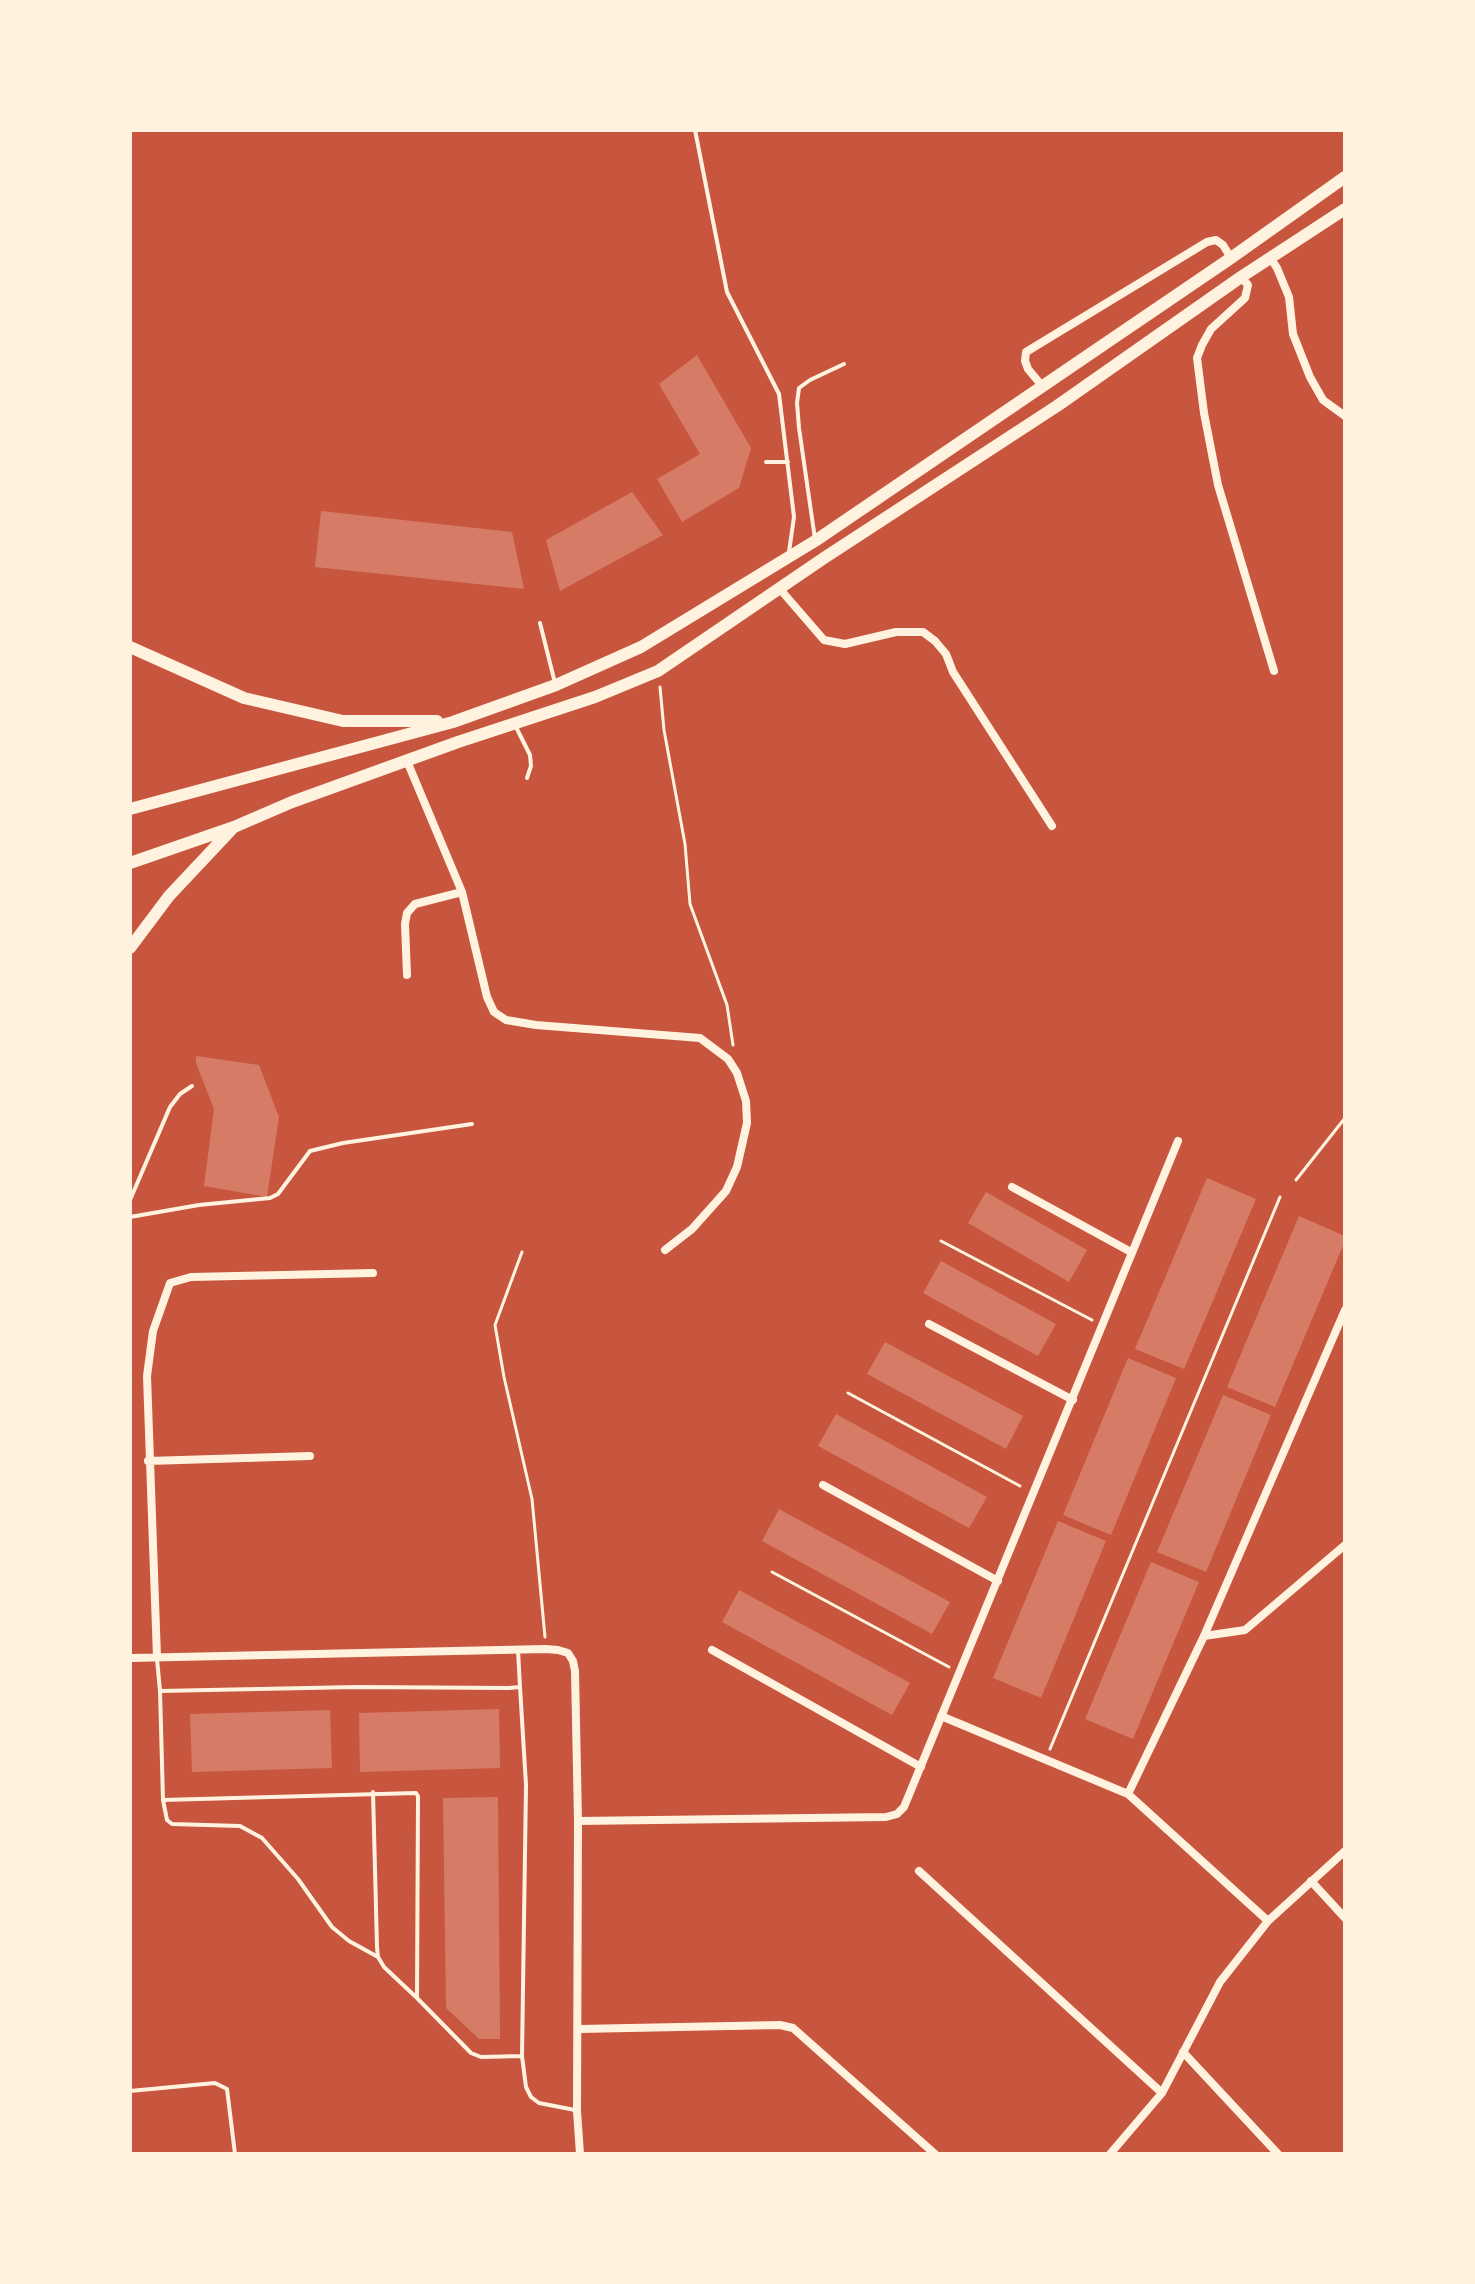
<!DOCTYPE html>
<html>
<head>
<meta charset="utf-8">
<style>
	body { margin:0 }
	#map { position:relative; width:1475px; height:2284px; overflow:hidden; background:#c8553d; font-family:Spectral,serif }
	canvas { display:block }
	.frame { position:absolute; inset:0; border:132px solid #fff3e0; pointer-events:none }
</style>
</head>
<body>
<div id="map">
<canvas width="1475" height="2284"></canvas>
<div class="frame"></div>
</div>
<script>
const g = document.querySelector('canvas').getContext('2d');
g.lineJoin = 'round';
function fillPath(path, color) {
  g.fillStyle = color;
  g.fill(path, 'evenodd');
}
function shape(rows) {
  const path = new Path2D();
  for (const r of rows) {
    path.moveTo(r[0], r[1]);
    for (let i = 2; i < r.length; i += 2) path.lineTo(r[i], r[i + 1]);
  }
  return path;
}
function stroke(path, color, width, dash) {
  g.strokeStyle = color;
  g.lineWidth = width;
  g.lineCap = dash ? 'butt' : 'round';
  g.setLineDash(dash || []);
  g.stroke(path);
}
const building = shape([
	[697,355,751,448,739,488,682,522,657,479,700,454,659,384],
	[632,492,663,535,560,591,546,540],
	[321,511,512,532,524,589,315,567],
	[196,1056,259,1065,279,1117,267,1197,204,1186,214,1109,196,1063],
	[1207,1178,1256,1199,1184,1369,1135,1349],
	[986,1192,1087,1250,1069,1282,968,1223],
	[1299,1216,1345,1236,1345,1241,1275,1407,1227,1387],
	[941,1261,1056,1324,1038,1356,923,1293],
	[885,1342,1023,1416,1006,1449,867,1374],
	[1128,1358,1176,1378,1111,1535,1063,1515],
	[1223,1395,1271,1415,1206,1572,1157,1552],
	[836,1414,987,1497,969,1528,818,1446],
	[779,1509,950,1602,932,1634,762,1541],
	[1058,1521,1106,1541,1041,1698,993,1678],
	[1151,1562,1199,1582,1133,1739,1085,1719],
	[739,1590,910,1683,892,1715,722,1622],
	[499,1709,500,1768,360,1772,359,1713],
	[330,1710,332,1768,192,1772,190,1714],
	[498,1797,500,2039,479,2039,446,2008,443,1798]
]);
const path = shape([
	[660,687,664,730,685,844,690,904,727,1005,733,1045],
	[1296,1180,1345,1118],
	[941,1241,1092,1320],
	[522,1252,495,1325,504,1377,532,1499,545,1637],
	[848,1393,1020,1486],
	[772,1572,949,1667],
	[1050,1749,1280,1197]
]);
const service = shape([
	[695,130,727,292,779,394,794,517,789,552],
	[766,462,788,462],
	[815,539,799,428,797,403,799,388,810,380,844,364],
	[540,623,555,683],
	[515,725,530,755,531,766,527,778],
	[130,1200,170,1107,180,1094,192,1086],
	[130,1217,199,1205,270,1198,278,1194,310,1151,343,1143,472,1124],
	[157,1659,160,1691,356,1687,509,1688,520,1687,518,1650],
	[520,1687,526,1785,522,2056,526,2087,531,2097,539,2103,575,2110],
	[160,1691,163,1800,416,1793,418,1796,417,1998],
	[373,1792,377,1947,378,1957,384,1967,417,1998,471,2053,481,2057,522,2056],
	[163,1800,167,1820,172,1824,240,1826,262,1838,298,1879,332,1927,349,1941,378,1957],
	[130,2091,215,2083,227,2089,235,2154]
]);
const minor = shape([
	[1271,259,1277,268,1289,297,1293,334,1310,377,1323,400,1345,416],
	[1241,277,1248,285,1245,298,1211,329,1202,345,1197,358,1204,413,1218,485,1274,671],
	[1043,387,1028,369,1025,361,1026,352,1207,242,1216,240,1223,245,1231,258],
	[779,588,824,640,845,644,896,632,923,632,935,641,946,654,953,672,1052,826],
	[407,761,462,892,487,997,494,1012,506,1020,536,1025,700,1038,728,1059,737,1073,746,1101,747,1123,737,1167,726,1191,692,1229,665,1250],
	[407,975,405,924,407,913,415,904,462,892],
	[1012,1187,1131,1252],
	[929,1324,1073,1400],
	[148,1461,310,1456],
	[823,1485,998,1581],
	[1204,1636,1245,1630,1345,1545],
	[712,1650,921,1767],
	[157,1657,147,1376,153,1331,170,1283,191,1277,373,1273],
	[130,1658,546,1649,558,1650,568,1653,573,1661,575,1671,578,1821,577,2111,580,2154],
	[941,1716,1128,1794,1268,1921],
	[1128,1794,1204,1636,1345,1310],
	[578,1821,886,1817,897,1814,904,1807,1178,1141],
	[919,1871,1162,2093],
	[1311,1881,1345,1918],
	[579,2029,780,2025,793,2028,935,2154],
	[1183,2052,1278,2154],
	[1110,2154,1162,2093,1220,1982,1268,1921,1345,1851]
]);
const trunk = shape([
	[130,647,244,698,343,721,437,721],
	[130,809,453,722,556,685,641,647,815,541,1231,258,1345,177],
	[130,863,234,827,292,802,458,742,595,697,658,671,824,558,1057,406,1241,277,1345,209],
	[130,948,169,896,232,829]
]);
fillPath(building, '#d67c66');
stroke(path, '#fff3e0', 3);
stroke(service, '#fff3e0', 4);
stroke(minor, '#fff3e0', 8);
stroke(trunk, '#fff3e0', 12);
</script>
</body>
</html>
